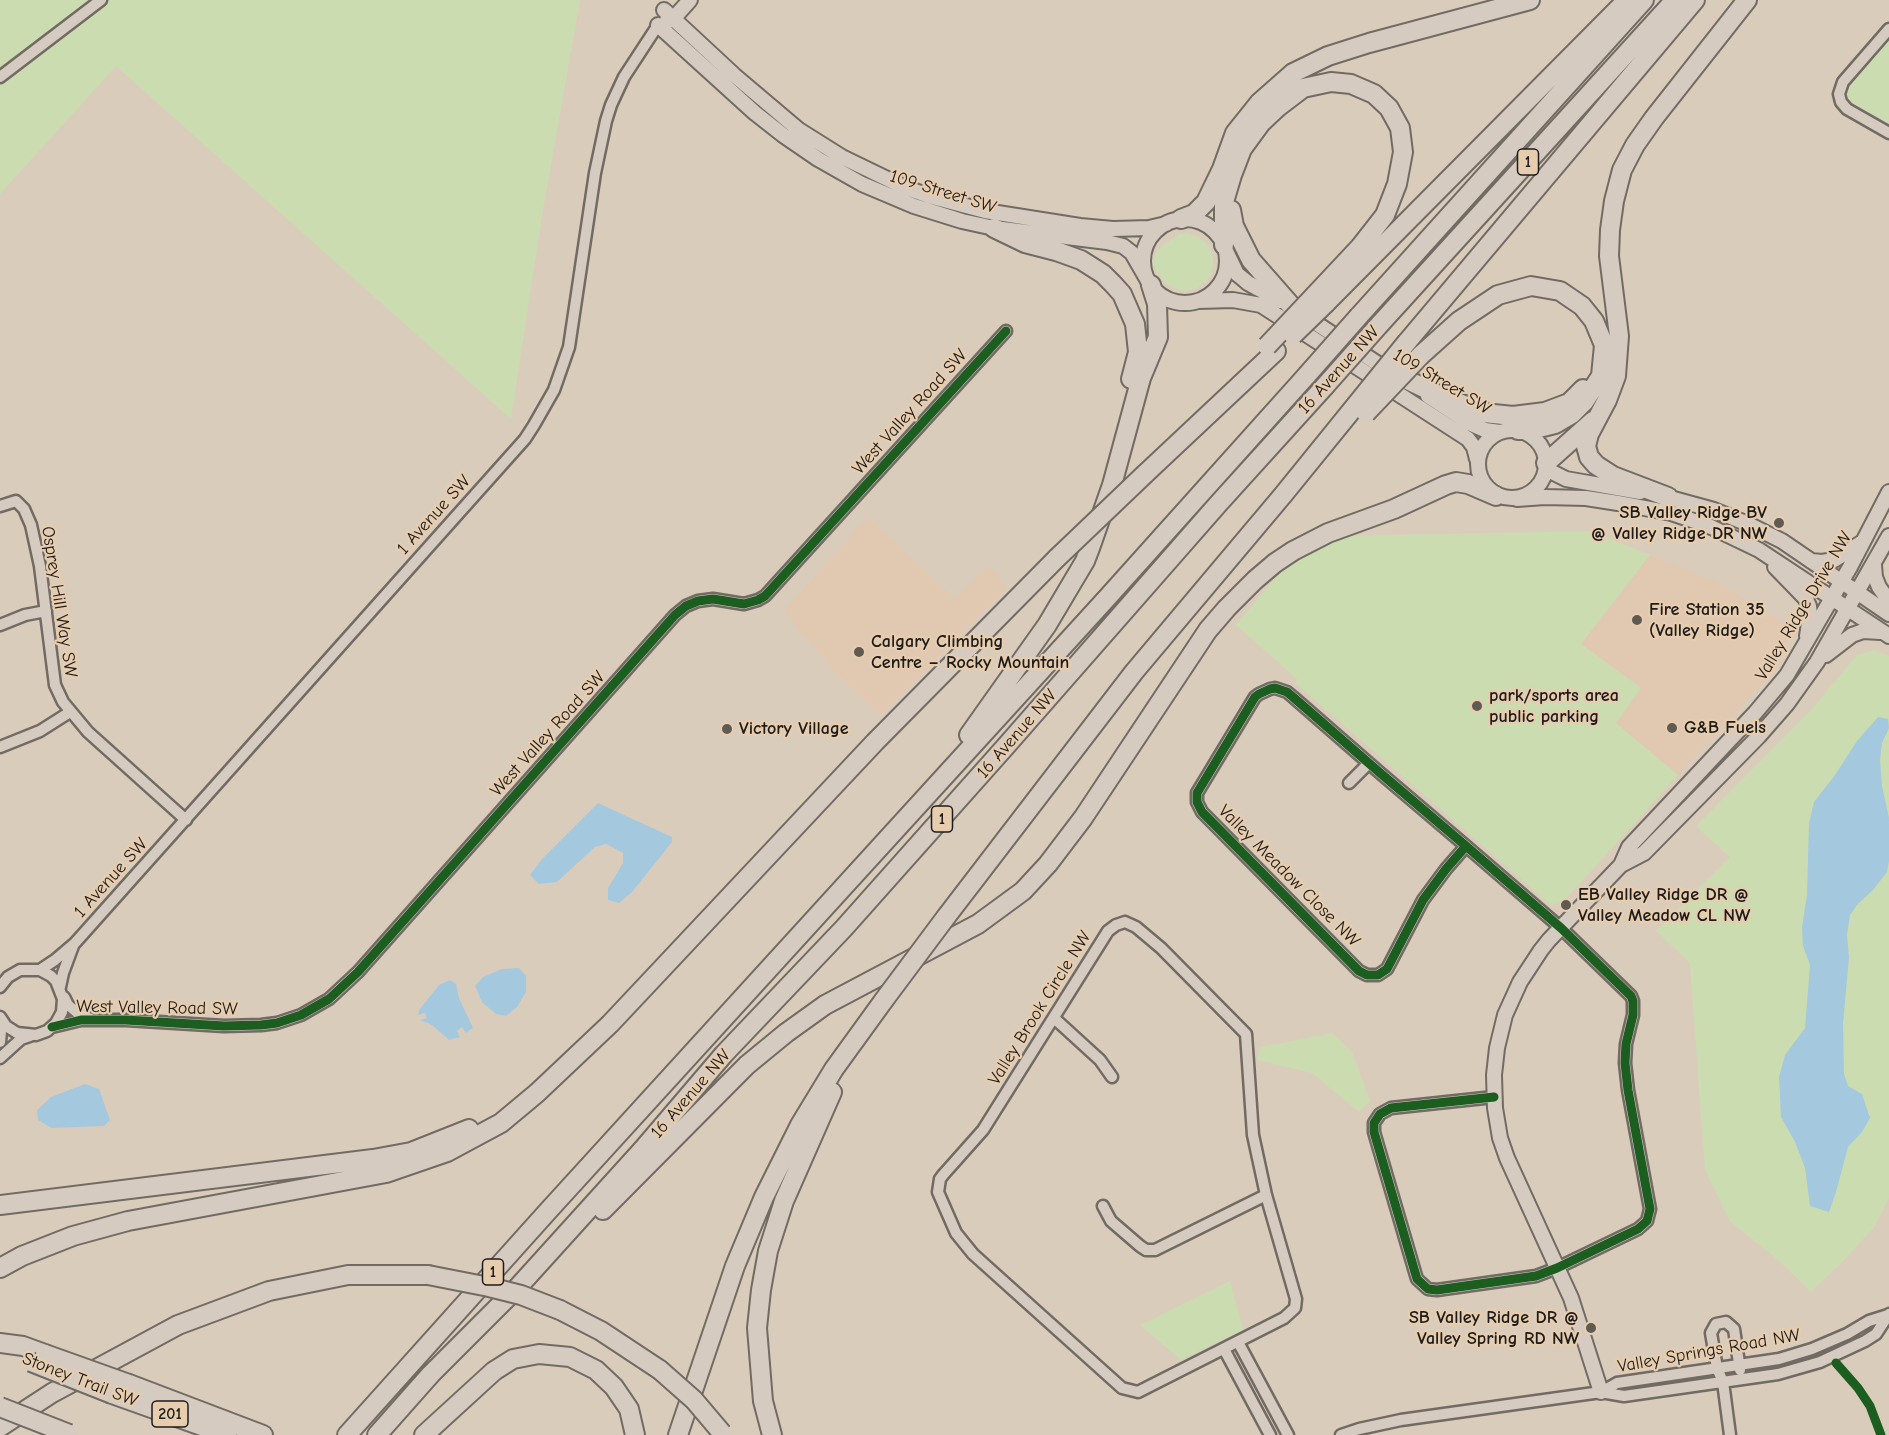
<!DOCTYPE html>
<html>
<head>
<meta charset="utf-8">
<style>
	body { margin:0 }
	canvas { display:block; background:#daccbb }
</style>
</head>
<body>
<canvas width="1889" height="1435"></canvas>
<script>
const g = document.querySelector('canvas').getContext('2d');
g.lineJoin = 'round';
function fillPath(path, color) {
  g.fillStyle = color;
  g.fill(path, 'evenodd');
}
function shape(rows) {
  const path = new Path2D();
  for (const r of rows) {
    if (r.length === 3) {
      path.moveTo(r[0] + r[2], r[1]);
      path.arc(r[0], r[1], r[2], 0, 2 * Math.PI);
      continue;
    }
    path.moveTo(r[0], r[1]);
    for (let i = 2; i < r.length; i += 2) path.lineTo(r[i], r[i + 1]);
  }
  return path;
}
function stroke(path, color, width, dash) {
  g.strokeStyle = color;
  g.lineWidth = width;
  g.lineCap = dash ? 'butt' : 'round';
  g.setLineDash(dash || []);
  g.stroke(path);
}
function label(font, color, halo, rows, align = 'center') {
  g.font = font + ' "Comic Neue",sans-serif';
  g.lineWidth = 4.5;
  g.setLineDash([]);
  g.textBaseline = 'middle';
  g.strokeStyle = halo;
  g.fillStyle = color;
  for (const [text, x, y, turn = 0] of rows) {
    g.save();
    g.translate(x, y);
    g.rotate((+turn || 0) * Math.PI / 180);
    g.textAlign = isNaN(turn) ? turn : align;
    if (halo) g.strokeText(text, 0, 0);
    g.fillText(text, 0, 0);
    g.restore();
  }
}
const built = shape([
	[868,517,955,599,989,566,1007,588,880,715,835,672,784,611],
	[1650,555,1720,583,1796,630,1764,681,1678,775,1616,723,1641,688,1581,644]
]);
const green = shape([
	[0,0,580,0,542,216,511,419,116,66,0,194],
	[1888,41,1889,42,1889,123,1851,102,1847,95,1847,85],
	[1187,233,1198,237,1207,244,1212,253,1213,263,1211,274,1206,282,1197,288,1183,291,1171,287,1163,280,1152,264,1156,252,1163,245,1180,234],
	[1591,531,1650,555,1581,644,1641,688,1616,723,1678,775,1563,902,1551,905,1295,683,1297,679,1236,625,1277,576,1309,549,1347,536],
	[1874,650,1889,656,1889,1198,1875,1226,1846,1258,1811,1292,1777,1259,1730,1221,1705,1170,1690,963,1656,931,1730,857,1696,826,1812,709,1857,655],
	[1332,1033,1352,1052,1370,1101,1359,1112,1312,1073,1257,1060,1261,1047],
	[1230,1281,1243,1330,1181,1360,1140,1325]
]);
const water = shape([
	[1878,717,1888,719,1889,728,1882,743,1880,760,1882,786,1889,818,1889,861,1887,872,1873,890,1857,905,1850,915,1847,935,1849,957,1843,1024,1844,1074,1848,1086,1862,1094,1870,1118,1862,1132,1848,1147,1836,1192,1829,1212,1810,1206,1805,1168,1795,1142,1781,1117,1779,1077,1785,1055,1805,1028,1810,965,1803,946,1802,927,1807,895,1809,823,1814,802,1835,775,1857,741],
	[598,803,672,837,672,842,632,892,619,903,608,900,608,888,623,863,623,853,606,844,595,847,557,882,539,884,530,875,542,859],
	[519,968,526,976,526,992,517,1007,506,1016,496,1014,482,1002,475,986,483,977,502,969],
	[450,980,456,984,459,998,473,1028,466,1033,462,1027,457,1031,460,1037,449,1040,432,1025,420,1020,427,1018,425,1013,418,1015,419,1010,439,985],
	[85,1084,99,1089,110,1120,104,1126,51,1128,38,1120,37,1110,51,1097]
]);
const street = shape([
	[1889,29,1843,82,1839,94,1841,102,1847,109,1889,133],
	[0,77,101,0],
	[0,506,16,501,24,509,31,525,40,566,55,685,63,702,88,732,186,820],
	[0,625,25,615,46,611],
	[0,747,40,731,70,712],
	[1349,783,1369,763],
	[1466,846,1446,869,1423,900,1387,969,1378,975,1367,975,1359,971,1202,812,1197,802,1197,793,1255,697,1259,694,1270,689,1275,688,1287,692,1293,697,1379,772,1466,846,1561,928,1631,996,1633,1001,1633,1015,1626,1044,1625,1063,1628,1090,1650,1209,1647,1221,1638,1229,1557,1268,1536,1276,1437,1290,1428,1289,1417,1279,1374,1132,1374,1123,1380,1114,1391,1108,1494,1097],
	[1125,922,1136,927,1161,948,1246,1034,1253,1135,1266,1195,1296,1299,1295,1308,1284,1318,1138,1392,1122,1388,973,1254,956,1233,938,1192,940,1179,943,1175,983,1130,1108,931,1116,925,1125,922],
	[40,970,55,960,75,943,525,439,534,425,554,390,569,347,595,173,606,121,611,105,624,77,658,25],
	[0,987,8,977,20,970,40,970,51,976,56,981,63,999,62,1012,56,1023,47,1031,36,1035,17,1033,6,1026,0,1017],
	[60,987,63,973,73,946],
	[64,997,68,1005,80,1015,91,1019],
	[1054,1018,1100,1060,1112,1077],
	[52,1027,81,1020,126,1020,224,1026,261,1025,277,1023,301,1015,329,999,358,972,675,615,686,606,698,601,713,599,744,604,758,600,765,596,1006,331],
	[0,1042,2,1020],
	[0,1058,21,1039,30,1036],
	[1103,1206,1111,1221,1140,1246,1146,1250,1155,1250,1266,1195],
	[1238,1342,1288,1435],
	[1224,1349,1270,1435],
	[1601,1392,1617,1383,1779,1359,1812,1349,1847,1334,1869,1321,1888,1315],
	[1341,1435,1359,1429,1401,1420,1601,1392,1624,1396,1778,1374,1820,1362,1865,1341,1876,1334,1889,1314],
	[1730,1435,1723,1382,1717,1368,1711,1333,1716,1324,1726,1322,1734,1329,1740,1370]
]);
const secondary = shape([
	[664,10,734,75,799,130,842,157,904,187,929,196,985,211,1080,226,1113,229,1149,228,1166,224],
	[666,22,673,19,690,0],
	[658,25,755,113,783,135,818,159,862,184,914,206,962,221,994,228,1107,242,1123,246,1132,253,1147,279],
	[1185,261,42],
	[1226,251,1237,274,1242,278,1248,283,1281,301],
	[1198,301,1233,300,1261,305,1468,439,1474,447,1477,459],
	[1302,314,1392,373],
	[1428,396,1469,423,1485,430,1500,432],
	[1512,464,34],
	[1546,469,1566,479,1640,492],
	[1659,495,1714,510,1748,524,1782,541,1889,614],
	[1517,499,1545,497,1586,498,1618,503,1671,513,1709,526,1759,550,1889,636],
	[1811,561,1822,562,1834,560,1861,543],
	[1874,565,1875,577,1879,587,1889,601],
	[1775,567,1806,599,1809,606,1810,617,1807,636],
	[1826,655,1852,635,1863,631,1880,632],
	[1621,865,1629,847,1755,713,1787,675,1850,567,1889,492],
	[1601,1392,1571,1298,1507,1158,1500,1138,1495,1108,1494,1075,1497,1048,1505,1015,1520,982,1541,950,1549,940,1621,865,1644,853,1759,736,1787,704,1817,662,1889,536]
]);
const highway = shape([
	[1231,210,1234,226,1251,260,1294,309],
	[1181,219,1194,214,1206,202,1222,169,1235,133,1259,103,1293,73,1328,56,1369,43,1530,0],
	[994,228,1025,243,1056,251,1081,260,1103,274,1113,284,1122,294,1135,324,1138,352,1131,379],
	[1224,245,1224,202,1232,175,1242,149,1261,123,1278,107,1303,88,1331,82,1351,84,1374,94,1389,108,1400,128,1403,152,1397,184,1385,215,1360,247,1315,295],
	[1326,303,1627,0],
	[1359,316,1644,0],
	[1380,324,1675,0],
	[1407,342,1695,0],
	[1421,355,1459,321,1498,295,1531,286,1560,291,1582,306,1594,321,1604,345,1601,376,1584,402,1572,414,1555,424,1531,430,1518,430],
	[1389,371,1432,392,1484,413,1513,416,1545,412,1569,403,1583,389],
	[1546,463,1593,421],
	[1145,474,1276,351],
	[1668,497,1613,476,1596,465,1589,457,1586,446,1589,434,1607,400,1616,376,1619,336,1609,256,1610,230,1614,201,1622,170,1635,145,1654,118,1747,0],
	[969,735,1047,625,1085,561,1090,548,1112,485,1141,378,1158,337,1157,304,1151,285],
	[946,917,1134,672,1283,495,1356,405],
	[0,1205,373,1159,411,1152,469,1129],
	[603,1210,747,1065,786,1033,825,1005,978,924,1023,891,1048,864,1083,818,1208,630,1227,608,1255,580,1275,563,1293,551,1328,533,1394,509,1446,485,1456,482,1468,484,1496,496],
	[0,1268,22,1256,73,1236,128,1221,386,1173,447,1152,501,1123,537,1093,610,1024,875,742,1057,558],
	[560,1310,601,1331,660,1370],
	[0,1343,23,1346,45,1354],
	[129,1384,263,1435],
	[112,1394,227,1435],
	[0,1427,52,1393,178,1325,269,1291,348,1275,428,1275],
	[347,1435,548,1211,1107,598,1307,375],
	[377,1435,431,1374,519,1286,643,1149,724,1054,844,928,1006,746,1219,503,1325,386],
	[424,1435,494,1371,513,1359,539,1354,570,1357,596,1370,614,1387,629,1409,635,1435],
	[678,1435,735,1266,764,1197,800,1125,834,1069,884,1000],
	[772,1435,763,1401,757,1328,761,1290,768,1251,784,1201,832,1092]
]);
const highwayBridge = shape([
	[1293,335,1326,303],
	[1267,346,1315,295],
	[1307,375,1359,316],
	[1325,386,1380,324],
	[1356,405,1407,342],
	[1366,413,1421,355],
	[1057,558,1145,474],
	[884,1000,946,917],
	[428,1275,489,1287,521,1295,560,1310],
	[45,1354,129,1384],
	[31,1362,112,1394],
	[660,1370,694,1400,722,1433],
	[0,1407,69,1434]
]);
const cycleway = shape([
	[1466,846,1446,869,1423,900,1387,969,1378,975,1367,975,1359,971,1202,812,1197,802,1197,793,1255,697,1259,694,1270,689,1275,688,1287,692,1293,697,1379,772,1466,846,1561,928,1631,996,1633,1001,1633,1015,1626,1044,1625,1063,1628,1090,1650,1209,1647,1221,1638,1229,1557,1268,1536,1276,1437,1290,1428,1289,1417,1279,1374,1132,1374,1123,1380,1114,1391,1108,1494,1097],
	[52,1027,81,1020,126,1020,224,1026,261,1025,277,1023,301,1015,329,999,358,972,675,615,686,606,698,601,713,599,744,604,758,600,765,596,1006,331],
	[1836,1363,1858,1388,1870,1406,1881,1435]
]);
const markers = [
	[1779,523,6,"#5e5a54"],
	[1637,620,6,"#5e5a54"],
	[859,652,6,"#5e5a54"],
	[1477,706,6,"#5e5a54"],
	[1672,728,6,"#5e5a54"],
	[727,729,6,"#5e5a54"],
	[1566,905,6,"#5e5a54"],
	[1591,1328,6,"#5e5a54"]
];
const shields = [
	[1528,162,21],
	[942,819,21],
	[493,1272,21],
	[170,1414,36]
];
const shieldNames = [
	["1",1528,162],
	["1",942,819],
	["1",493,1272],
	["201",170,1414]
];
const streetNames = [
	["109 Street SW",943,192,17],
	["16 Avenue NW",1339,370,-48],
	["109 Street SW",1442,382,31],
	["West Valley Road SW",910,412,-48],
	["1 Avenue SW",434,515,-48],
	["Osprey Hill Way SW",59,602,81],
	["Valley Ridge Drive NW",1804,606,-59],
	["West Valley Road SW",548,734,-48],
	["16 Avenue NW",1017,734,-49],
	["Valley Meadow Close NW",1289,876,45],
	["1 Avenue SW",111,878,-48],
	["West Valley Road SW",157,1008,1],
	["Valley Brook Circle NW",1040,1008,-58],
	["16 Avenue NW",691,1094,-49],
	["Valley Springs Road NW",1709,1351,-10],
	["Stoney Trail SW",80,1380,21]
];
const poiNames = [
	["SB Valley Ridge BV",1767,513,"right"],
	["@ Valley Ridge DR NW",1767,534,"right"],
	["Fire Station 35",1649,610],
	["(Valley Ridge)",1649,631],
	["Calgary Climbing",871,642],
	["Centre – Rocky Mountain",871,663],
	["park/sports area",1489,696],
	["public parking",1489,717],
	["G&B Fuels",1684,728],
	["Victory Village",739,729],
	["EB Valley Ridge DR @",1578,895],
	["Valley Meadow CL NW",1578,916],
	["SB Valley Ridge DR @",1579,1318,"right"],
	["Valley Spring RD NW",1579,1339,"right"]
];
fillPath(built, '#e1c8b1');
fillPath(green, '#cbdcb1');
fillPath(water, '#a4c9de');
stroke(street, '#726b64', 15);
stroke(secondary, '#726b64', 18);
stroke(highway, '#726b64', 22);
stroke(street, '#d5cbc0', 10);
stroke(secondary, '#d5cbc0', 14);
stroke(highway, '#d5cbc0', 18);
stroke(highwayBridge, '#726b64', 22, []);
stroke(highwayBridge, '#d5cbc0', 18);
stroke(cycleway, '#1b5e20', 9);
for (const [x, y, r, color] of markers) {
  const dot = new Path2D();
  dot.arc(x, y, r, 0, 2 * Math.PI);
  g.fillStyle = color;
  g.fill(dot);
  stroke(dot, '#e7cdae', 2);
}
for (const [x, y, w] of shields) {
  const box = new Path2D();
  box.roundRect(x - w / 2, y - 13, w, 26, 4.5);
  g.fillStyle = '#e7cdae';
  g.fill(box);
  stroke(box, '#1c1c1c', 1.5);
}
label('bold 16px', '#1c1c1c', null, shieldNames);
label('18px', '#1c1c1c', '#e7cdae', streetNames);
label('bold 18px', '#1c1c1c', '#e7cdae', poiNames, 'left');
</script>
</body>
</html>
